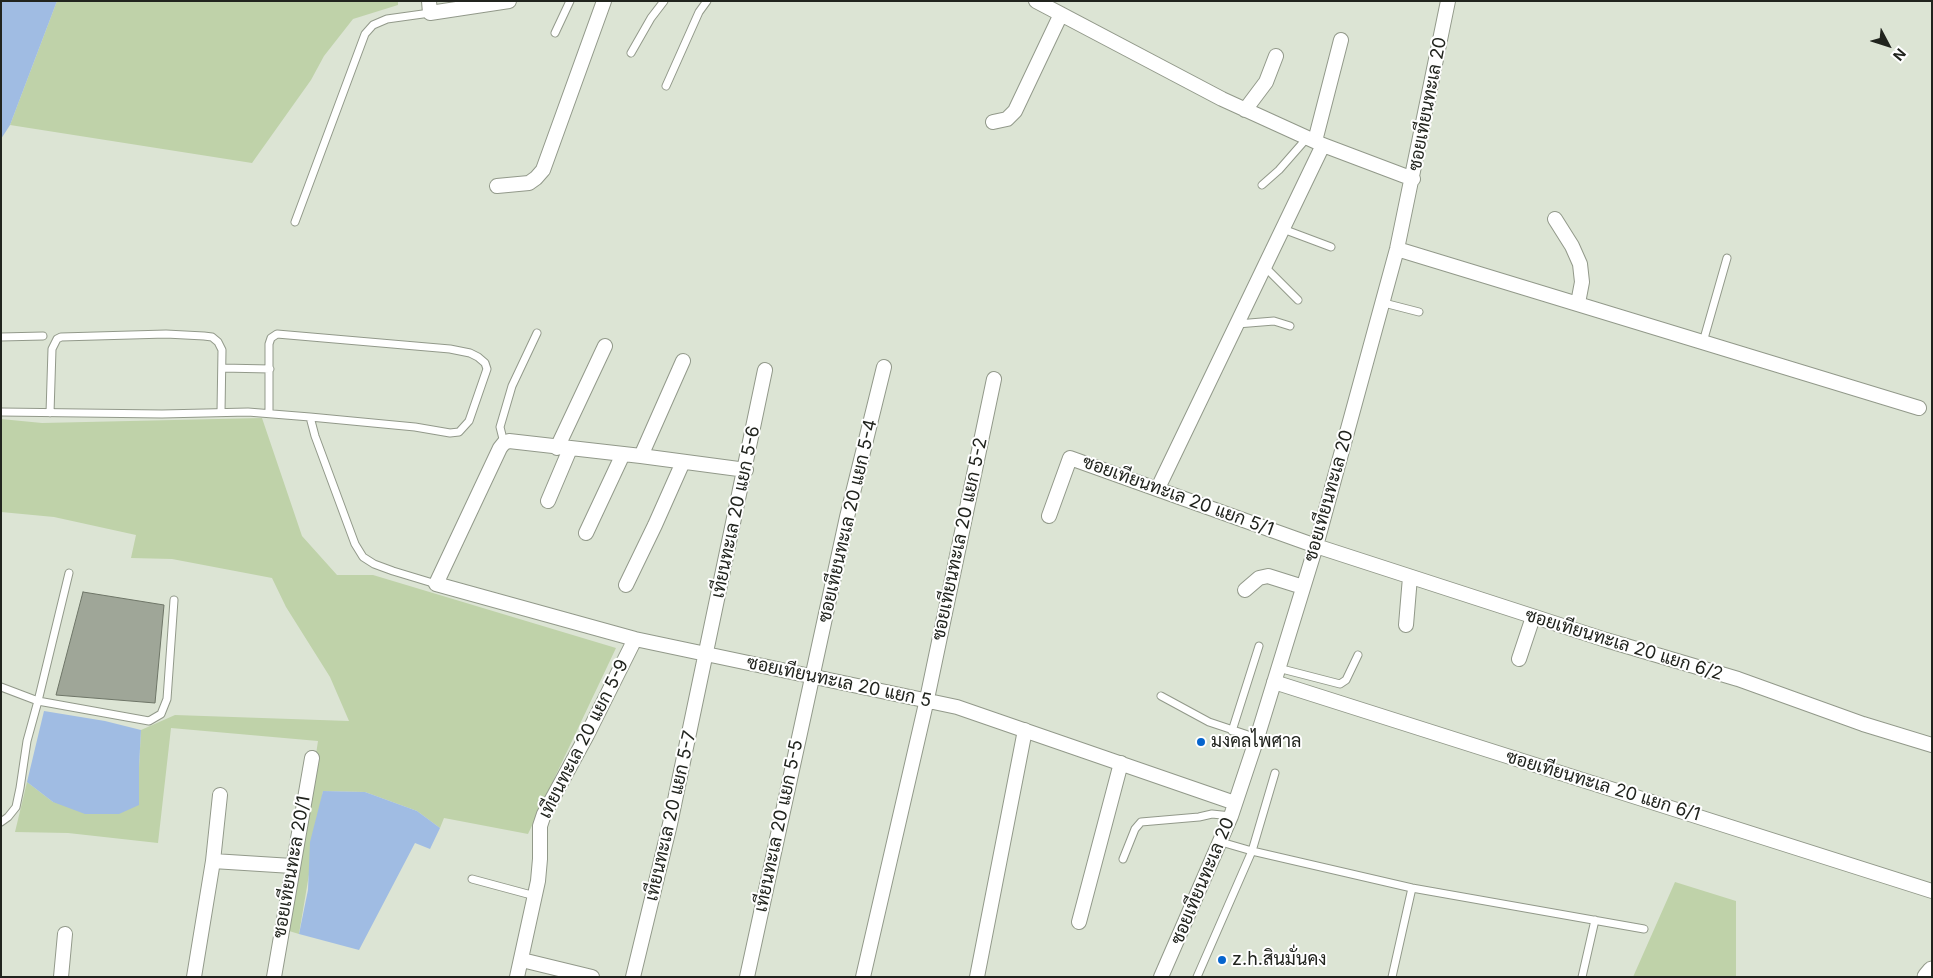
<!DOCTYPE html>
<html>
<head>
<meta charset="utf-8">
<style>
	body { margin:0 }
	#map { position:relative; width:1933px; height:978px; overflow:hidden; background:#dce4d4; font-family:Inter,sans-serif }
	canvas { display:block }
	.frame { position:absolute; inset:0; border:2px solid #21241e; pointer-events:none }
	.north { position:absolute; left:1863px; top:20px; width:50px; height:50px; -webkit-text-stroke:4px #fff; paint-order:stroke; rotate:130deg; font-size:14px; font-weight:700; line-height:20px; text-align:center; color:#21241e }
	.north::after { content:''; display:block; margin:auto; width:18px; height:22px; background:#21241e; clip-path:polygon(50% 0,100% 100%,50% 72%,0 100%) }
</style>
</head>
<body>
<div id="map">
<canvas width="1933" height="978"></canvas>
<div class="frame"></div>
<div class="north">N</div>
</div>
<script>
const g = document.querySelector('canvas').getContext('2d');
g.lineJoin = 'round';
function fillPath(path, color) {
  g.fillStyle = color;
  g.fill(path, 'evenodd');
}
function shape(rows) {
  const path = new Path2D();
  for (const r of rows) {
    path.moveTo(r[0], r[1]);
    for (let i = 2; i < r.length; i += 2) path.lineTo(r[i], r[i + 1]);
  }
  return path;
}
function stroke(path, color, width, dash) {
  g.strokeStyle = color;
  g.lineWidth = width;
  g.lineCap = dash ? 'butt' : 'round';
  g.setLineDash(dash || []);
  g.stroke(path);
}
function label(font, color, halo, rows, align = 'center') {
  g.font = font + ' Inter,Sarabun,sans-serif';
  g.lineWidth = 4;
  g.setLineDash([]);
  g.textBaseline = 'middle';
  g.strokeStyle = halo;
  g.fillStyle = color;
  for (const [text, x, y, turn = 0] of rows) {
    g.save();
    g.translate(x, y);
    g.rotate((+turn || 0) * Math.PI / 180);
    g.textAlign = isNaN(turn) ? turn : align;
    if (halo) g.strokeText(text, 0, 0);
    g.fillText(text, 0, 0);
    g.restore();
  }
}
const green = shape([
	[57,1,398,1,398,5,353,19,324,56,311,80,252,163,10,125],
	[262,418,302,536,337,575,373,575,616,648,528,834,444,818,440,828,417,811,365,792,323,791,299,934,289,931,318,741,171,728,158,843,68,833,15,832,27,782,53,802,139,805,139,767,141,730,175,715,349,721,330,677,286,607,272,578,172,559,131,558,136,535,54,517,1,512,1,419,42,423],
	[1675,882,1736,901,1736,977,1633,977]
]);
const water = shape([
	[1,1,57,1,10,125,1,139],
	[44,711,105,721,141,730,139,767,139,805,119,814,85,814,53,802,27,782],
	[323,791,365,792,417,811,440,828,430,849,415,843,359,950,299,934,308,890,310,842]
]);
const building = shape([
	[83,592,164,605,155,703,56,695,83,592]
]);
const lane = shape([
	[555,33,570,1],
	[631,53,651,18,664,1],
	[666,86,699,12,707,1],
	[1262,185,1279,170,1307,138],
	[295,222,365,34,373,25,387,19,430,13],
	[1283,229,1331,247],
	[1264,266,1298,300],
	[1384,303,1419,312],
	[1237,324,1274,321,1290,326],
	[1,337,43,336],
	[1703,342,1727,258],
	[222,368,270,369],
	[1,412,162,414,248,412,310,417,315,436,355,544,363,557,374,564,393,571,436,584],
	[50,413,52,349,57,339,61,337,166,334,204,336,212,337,218,342,222,350,221,412],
	[269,413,269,344,271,338,277,334,450,349,470,353,478,357,485,363,487,369,469,421,459,432,450,433,415,427,310,417],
	[504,443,500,427,512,386,537,333],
	[1278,668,1340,684,1346,680,1358,655],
	[1,687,38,701,149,721,161,714,167,699,174,600],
	[1161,696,1209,722,1257,738],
	[1232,731,1259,646],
	[1,822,8,817,16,807,20,788,27,741,38,701,69,573],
	[1221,842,1252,851,1412,888,1644,929],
	[1123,859,1135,829,1141,822,1199,817,1212,814,1231,816],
	[472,879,535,896],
	[1197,977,1252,851,1275,773],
	[1392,977,1412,888],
	[1582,977,1595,920]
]);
const street = shape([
	[429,1,430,13,509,1],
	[1036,1,1222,99,1323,145,1413,179],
	[1245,110,1266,82,1276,56],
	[993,122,1007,119,1015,111,1061,14],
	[1315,141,1341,40],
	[497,186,529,183,536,178,543,170,604,1],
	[1555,219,1572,246,1580,264,1582,282,1578,303],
	[1397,249,1919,408],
	[557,448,605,346],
	[641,456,683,361],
	[746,470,641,456,509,441,504,443,500,448,436,584,635,639,957,707,1235,803],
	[1158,488,1323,145],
	[548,501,570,449],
	[1049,516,1070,458,1316,546,1606,640,1738,679,1863,724,1932,745],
	[586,533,623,454],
	[626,585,655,525,683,462],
	[1245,590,1259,578,1268,576,1303,587],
	[1406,625,1410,577],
	[1519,659,1533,617],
	[1274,682,1932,891],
	[213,861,292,866],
	[1079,922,1121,763],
	[522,960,592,977],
	[61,977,65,934],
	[194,977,213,861,220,795],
	[274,977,312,758],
	[517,977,538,881,540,859,540,826,544,814,587,735,635,639],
	[633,977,670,824,765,370],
	[747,977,847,517,884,367],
	[863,977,927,699,994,379],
	[977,977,1025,730],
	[1161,977,1231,816,1257,738,1316,546,1397,249,1448,1]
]);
const secondary = shape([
	[1927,977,1932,971]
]);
const markers = [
	[1201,742,5,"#0665ce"],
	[1222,960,5,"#0665ce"]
];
const streetNames = [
	["ซอยเทียนทะเล 20",1428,104,-79],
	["ซอยเทียนทะเล 20 แยก 5/1",1178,496,20],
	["ซอยเทียนทะเล 20",1329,496,-74],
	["เทียนทะเล 20 แยก 5-6",736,512,-78],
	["ซอยเทียนทะเล 20 แยก 5-4",848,521,-77],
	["ซอยเทียนทะเล 20 แยก 5-2",960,539,-78],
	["ซอยเทียนทะเล 20 แยก 6/2",1624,645,17],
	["ซอยเทียนทะเล 20 แยก 5",839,682,12],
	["เทียนทะเล 20 แยก 5-9",584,739,-63],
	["ซอยเทียนทะเล 20 แยก 6/1",1603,786,17],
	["เทียนทะเล 20 แยก 5-7",671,816,-77],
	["เทียนทะเล 20 แยก 5-5",779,826,-78],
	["ซอยเทียนทะล 20/1",292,867,-80],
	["ซอยเทียนทะเล 20",1203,881,-67]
];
const poiNames = [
	["มงคลไพศาล",1211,742],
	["z.h.สินมั่นคง",1232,960]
];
fillPath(green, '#bfd2a9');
fillPath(water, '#a0bce3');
fillPath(building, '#9fa698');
stroke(building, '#6e7567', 1);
stroke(lane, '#92998a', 9);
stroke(street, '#92998a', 16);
stroke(secondary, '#92998a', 21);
stroke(lane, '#fff', 7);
stroke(street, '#fff', 14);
stroke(secondary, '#fff', 19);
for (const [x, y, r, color] of markers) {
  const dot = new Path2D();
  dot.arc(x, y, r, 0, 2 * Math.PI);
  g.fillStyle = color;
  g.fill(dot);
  stroke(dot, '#fff', 2);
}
label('18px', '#21241e', '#fff', streetNames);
label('18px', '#21241e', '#fff', poiNames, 'left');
</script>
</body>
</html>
